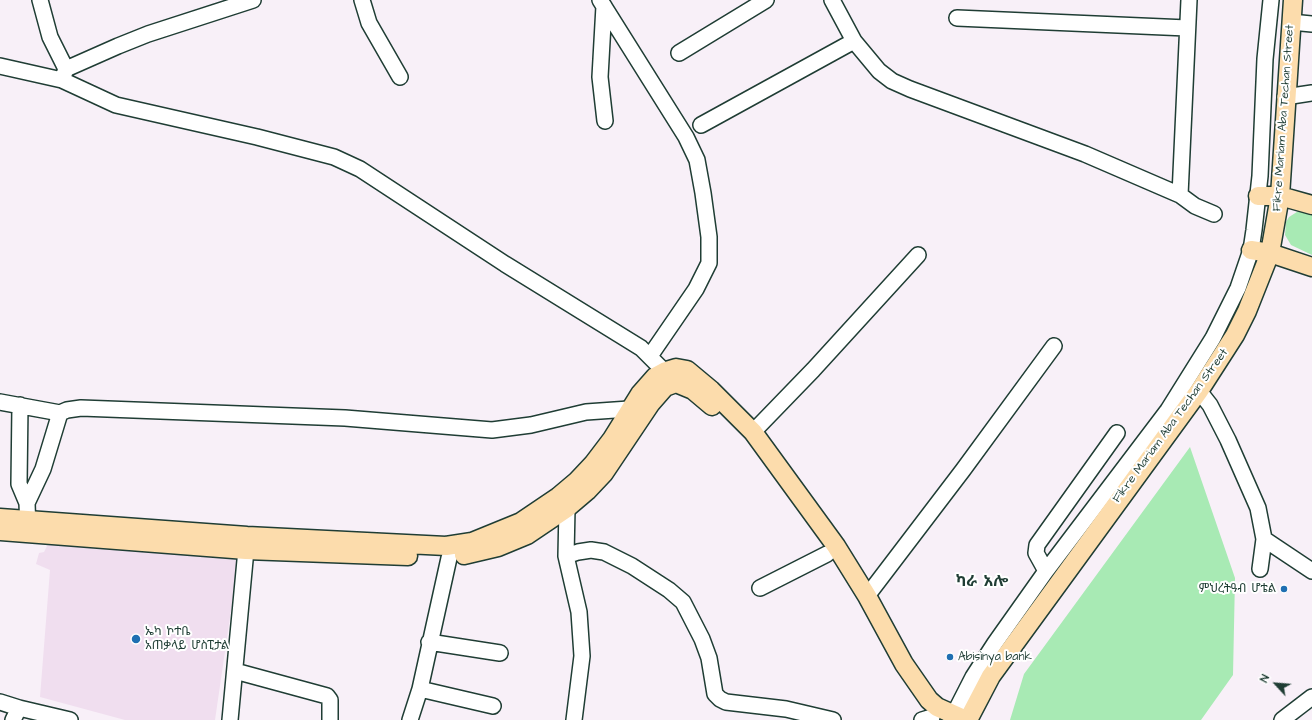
<!DOCTYPE html>
<html>
<head>
<meta charset="utf-8">
<style>
	body { margin:0 }
	#map { position:relative; width:1312px; height:720px; overflow:hidden; background:#f8f0f8; font-family:"Architects Daughter",sans-serif }
	canvas { display:block }
	.north { position:absolute; left:1256px; top:664px; width:40px; height:40px; -webkit-text-stroke:3px #fff; paint-order:stroke; rotate:296deg; font-size:11px; font-weight:700; line-height:16px; text-align:center; color:#1f3d34 }
	.north::after { content:''; display:block; margin:auto; width:14px; height:18px; background:#1f3d34; clip-path:polygon(50% 0,100% 100%,50% 72%,0 100%) }
</style>
</head>
<body>
<div id="map">
<canvas width="1312" height="720"></canvas>
<div class="north">N</div>
</div>
<script>
const g = document.querySelector('canvas').getContext('2d');
g.lineJoin = 'round';
function fillPath(path, color) {
  g.fillStyle = color;
  g.fill(path, 'evenodd');
}
function shape(rows) {
  const path = new Path2D();
  for (const r of rows) {
    path.moveTo(r[0], r[1]);
    for (let i = 2; i < r.length; i += 2) path.lineTo(r[i], r[i + 1]);
  }
  return path;
}
function stroke(path, color, width, dash) {
  g.strokeStyle = color;
  g.lineWidth = width;
  g.lineCap = dash ? 'butt' : 'round';
  g.setLineDash(dash || []);
  g.stroke(path);
}
function label(font, color, halo, rows, align = 'center') {
  g.font = font + ' "Architects Daughter","Noto Sans Ethiopic",sans-serif';
  g.lineWidth = 4;
  g.setLineDash([]);
  g.textBaseline = 'middle';
  g.strokeStyle = halo;
  g.fillStyle = color;
  for (const [text, x, y, turn = 0] of rows) {
    g.save();
    g.translate(x, y);
    g.rotate((+turn || 0) * Math.PI / 180);
    g.textAlign = isNaN(turn) ? turn : align;
    if (halo) g.strokeText(text, 0, 0);
    g.fillText(text, 0, 0);
    g.restore();
  }
}
const built = shape([
	[48,544,237,554,237,569,215,720,125,720,40,697,50,570,36,564,39,553,44,552]
]);
const green = shape([
	[1300,210,1312,211,1312,255,1291,245,1285,235,1286,222,1289,217],
	[1190,447,1235,578,1233,675,1201,720,1010,720,1024,674]
]);
const minor = shape([
	[40,0,50,37,66,69],
	[362,0,369,23,400,77],
	[600,0,686,137,697,160,703,193,709,237,709,263,696,289,650,356],
	[832,0,854,41],
	[1189,0,1180,195,1195,206,1214,214],
	[604,6,600,77,605,121],
	[957,18,1187,28],
	[1291,22,1312,24],
	[679,53,766,0],
	[0,66,62,80,116,105,257,137,334,157,360,169,505,264,641,348,672,379],
	[62,80,66,69,118,46,148,34,253,0],
	[1285,97,1312,93],
	[701,125,854,41,879,71,892,81,910,89,1085,154,1180,195],
	[1199,391,1210,405,1228,440,1258,508,1264,539,1260,569],
	[0,402,60,413],
	[20,405,19,484,27,503],
	[753,432,813,370,918,255],
	[567,508,566,556,579,612,582,656,574,720],
	[28,530,27,503,43,469,60,413,67,410,81,408,345,418,492,430,531,425,586,412,629,409],
	[1264,539,1312,571],
	[566,556,578,552,591,550,604,552,632,566,669,590,683,602,702,639,709,658,715,694,720,699,726,702,786,709,833,720],
	[1046,571,1036,553,1037,545,1117,433],
	[760,588,827,554],
	[867,596,963,470,1054,346],
	[429,642,500,653],
	[235,671,327,696,330,700,330,720],
	[420,689,493,706],
	[0,702,19,708,13,720],
	[19,708,70,720],
	[230,720,247,539],
	[410,720,420,689,449,558],
	[922,720,932,717],
	[951,720,973,677,995,643,1046,571,1168,410,1213,338,1238,288,1251,250,1254,230,1260,176,1265,59,1271,0],
	[1282,720,1312,697]
]);
const major = shape([
	[1258,196,1280,196,1312,205],
	[1251,250,1270,253,1312,267],
	[0,518,247,536,446,546,472,542,521,522,558,497,577,481,593,464,612,439,640,394,655,377,666,371,676,368,687,370,711,390,753,432,836,546,867,596,904,664,929,700,937,707,966,720],
	[0,531,246,550,408,556],
	[464,555,498,547,527,535,567,508,587,491,604,473,651,403,665,387,676,383,693,390,712,406],
	[968,720,991,676,1199,391,1235,335,1247,311,1270,253,1280,196,1293,0]
]);
const markers = [
	[1284,589,4,"#1f6fb2"],
	[136,639,5,"#1f6fb2"],
	[950,657,4,"#1f6fb2"]
];
const streetNames = [
	["Fikre Mariam Aba Techan Street",1284,118,-86],
	["Fikre Mariam Aba Techan Street",1171,426,-54]
];
const poiNames = [
	["ምህረትዓብ ሆቴል",1276,589,"right"],
	["ኤካ ኮተቤ",145,632],
	["አጠቃላይ ሆስፒታል",145,646],
	["Abisinya bank",958,657]
];
const districtNames = [
	["ካራ አሎ",982,583]
];
fillPath(built, '#f0deef');
fillPath(green, '#a8eab4');
stroke(minor, '#1f3d34', 18);
stroke(major, '#1f3d34', 21);
stroke(minor, '#fff', 15);
stroke(major, '#fcdcac', 18);
for (const [x, y, r, color] of markers) {
  const dot = new Path2D();
  dot.arc(x, y, r, 0, 2 * Math.PI);
  g.fillStyle = color;
  g.fill(dot);
  stroke(dot, '#fff', 1.5);
}
label('12px', '#1f3d34', '#fff', streetNames);
label('12px', '#1f3d34', '#fff', poiNames, 'left');
label('bold 16px', '#1f3d34', '#fff', districtNames);
</script>
</body>
</html>
